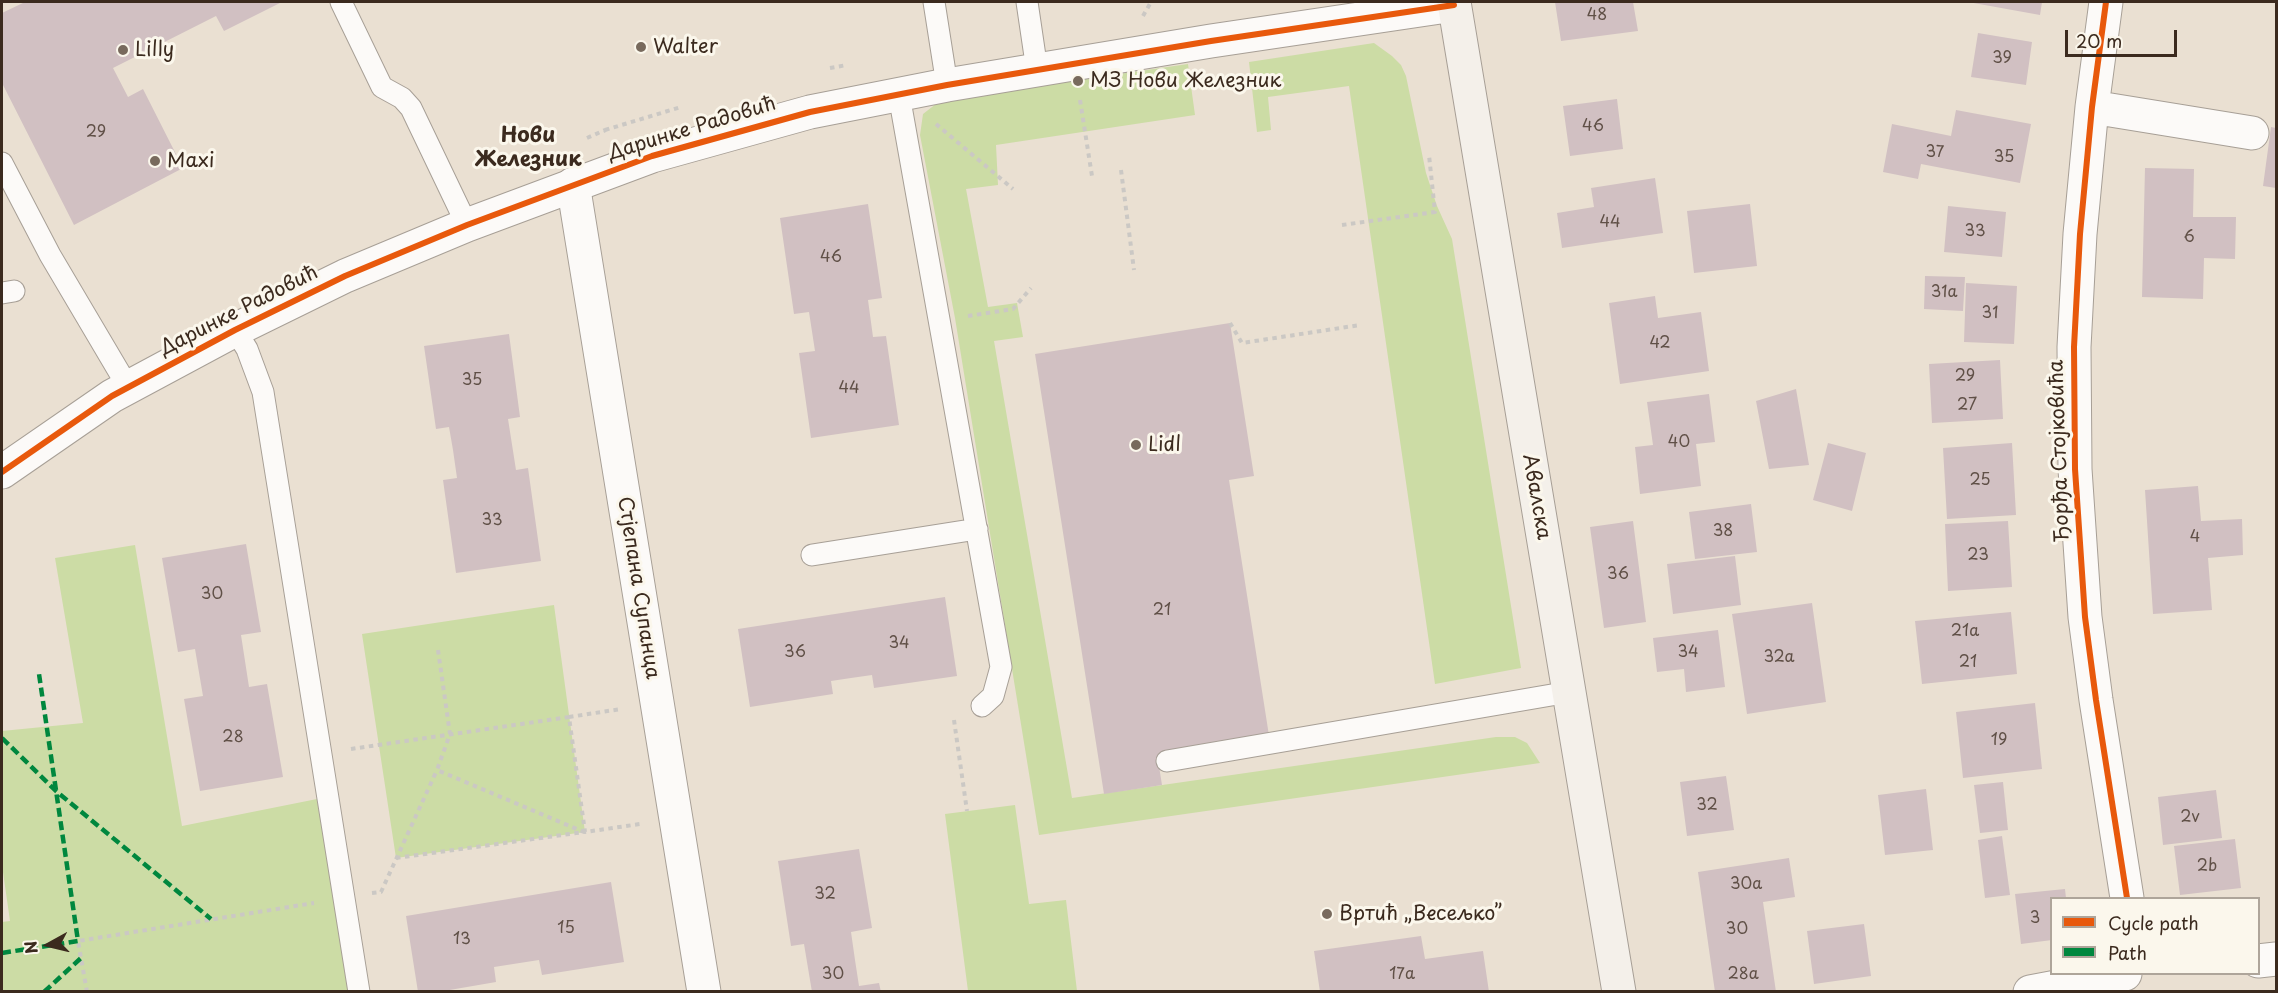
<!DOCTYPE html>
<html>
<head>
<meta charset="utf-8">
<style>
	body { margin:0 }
	#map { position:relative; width:2278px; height:993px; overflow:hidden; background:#eae0d2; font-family:"Playpen Sans",sans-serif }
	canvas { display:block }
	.frame { position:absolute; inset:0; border:3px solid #3b2a1e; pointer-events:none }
	.legend { position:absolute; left:2050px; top:897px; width:210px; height:78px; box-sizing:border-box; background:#fbf7ec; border:2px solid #aea59a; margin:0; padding:8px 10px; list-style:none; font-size:18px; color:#3b2a1e }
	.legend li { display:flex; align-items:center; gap:12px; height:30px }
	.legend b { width:30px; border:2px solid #aea59a }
	.north { position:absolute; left:18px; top:915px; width:60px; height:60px; -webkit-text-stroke:4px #fbf7ec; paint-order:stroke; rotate:262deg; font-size:16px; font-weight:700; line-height:24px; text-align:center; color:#3b2a1e }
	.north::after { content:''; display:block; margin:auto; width:21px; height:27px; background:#3b2a1e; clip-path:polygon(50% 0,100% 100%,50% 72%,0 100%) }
	.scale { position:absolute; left:2065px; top:30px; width:112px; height:27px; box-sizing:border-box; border:3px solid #3b2a1e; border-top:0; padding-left:8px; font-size:18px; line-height:21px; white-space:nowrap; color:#3b2a1e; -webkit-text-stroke:4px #fbf7ec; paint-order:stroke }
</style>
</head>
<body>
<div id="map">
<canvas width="2278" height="993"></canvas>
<div class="frame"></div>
<ul class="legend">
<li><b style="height:8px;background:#e8590c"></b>Cycle path</li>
<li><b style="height:8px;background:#00873e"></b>Path</li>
</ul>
<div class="north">N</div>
<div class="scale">20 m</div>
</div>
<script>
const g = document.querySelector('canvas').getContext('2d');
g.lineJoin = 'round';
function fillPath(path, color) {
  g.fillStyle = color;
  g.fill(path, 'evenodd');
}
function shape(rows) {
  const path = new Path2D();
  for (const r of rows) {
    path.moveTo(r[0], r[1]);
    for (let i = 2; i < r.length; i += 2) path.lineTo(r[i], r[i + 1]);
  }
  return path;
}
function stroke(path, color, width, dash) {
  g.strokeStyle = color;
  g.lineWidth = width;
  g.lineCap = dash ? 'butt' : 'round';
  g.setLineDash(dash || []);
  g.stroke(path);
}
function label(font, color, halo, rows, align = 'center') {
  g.font = font + ' "Playpen Sans",sans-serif';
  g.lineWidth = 6;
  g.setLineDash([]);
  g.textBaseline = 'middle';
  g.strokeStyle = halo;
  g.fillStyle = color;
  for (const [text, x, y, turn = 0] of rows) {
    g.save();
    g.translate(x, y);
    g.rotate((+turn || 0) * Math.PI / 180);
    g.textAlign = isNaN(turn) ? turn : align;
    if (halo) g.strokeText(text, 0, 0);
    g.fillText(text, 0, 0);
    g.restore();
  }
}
const green = shape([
	[1374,43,1392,56,1401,65,1406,76,1426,173,1437,206,1452,239,1521,668,1435,684,1349,86,1268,97,1271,130,1257,132,1249,62],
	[1188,64,1195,115,996,145,998,185,966,189,988,307,1017,303,1023,337,994,341,1072,798,1496,737,1515,737,1527,743,1540,763,1039,835,955,318,920,135,923,114,941,100],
	[135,545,182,826,317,799,350,991,2,991,2,922,10,921,2,865,2,731,83,723,55,558],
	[554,605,585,832,396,858,362,634],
	[1015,805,1029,904,1066,900,1077,991,968,991,945,814]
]);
const building = shape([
	[25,2,282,2,224,31,216,16,113,68,128,97,143,89,183,168,74,225,2,83,2,13],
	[1555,2,1633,2,1638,31,1561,41],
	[1968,2,2042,2,2040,15],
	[1978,33,2032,42,2026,85,1971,77],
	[1617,99,1623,149,1570,156,1563,106],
	[1956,110,2031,124,2020,183,1921,164,1918,179,1883,172,1892,124,1951,136],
	[2271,127,2276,128,2276,188,2263,186],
	[2145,168,2194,169,2193,217,2236,217,2235,259,2204,258,2203,299,2142,297],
	[1655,178,1663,233,1562,248,1557,213,1594,207,1591,188],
	[868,204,882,298,868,300,873,337,886,336,899,425,811,438,799,353,815,351,809,312,794,314,780,218],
	[1750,204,1757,266,1694,273,1687,211],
	[1948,206,2006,212,2002,257,1944,252],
	[1925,276,1965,277,1963,311,1924,309],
	[1966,283,2017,286,2014,344,1964,342],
	[1655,296,1658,318,1701,312,1709,371,1620,384,1609,303],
	[1230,323,1254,476,1229,480,1270,742,1158,760,1162,785,1104,794,1035,354],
	[509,334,520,417,508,419,516,470,528,468,541,561,456,573,443,480,457,478,453,450,449,427,436,429,424,346],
	[2000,360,2003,419,1932,423,1929,364],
	[1796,389,1809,465,1769,469,1756,401],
	[1709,394,1715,442,1696,444,1701,486,1640,494,1635,447,1653,445,1647,402],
	[1828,443,1866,453,1852,511,1813,500],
	[2012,443,2016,515,1947,519,1943,448],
	[2198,486,2201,521,2242,519,2243,555,2208,558,2212,610,2153,614,2145,490],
	[1751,504,1757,552,1695,559,1689,512],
	[1633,521,1646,622,1604,628,1590,527],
	[2008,521,2012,587,1948,591,1945,524],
	[246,544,261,632,241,635,249,687,267,684,283,777,200,791,184,699,203,696,195,649,178,652,162,558],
	[1735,556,1741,605,1673,614,1667,564],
	[945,597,957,676,874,688,872,675,851,678,831,681,833,694,750,707,738,629],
	[1812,603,1826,702,1747,714,1732,614],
	[2011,612,2017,674,1922,684,1915,621],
	[1718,630,1725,687,1686,692,1684,669,1657,672,1653,638],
	[2035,703,2042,769,1963,778,1956,712],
	[1726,776,1734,830,1687,836,1680,782],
	[2003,782,2008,830,1980,833,1974,785],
	[1926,789,1933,850,1885,855,1878,795],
	[2216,790,2222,838,2163,845,2158,797],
	[2002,836,2010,895,1985,898,1978,840],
	[2235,839,2241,888,2180,895,2174,846],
	[859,849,872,928,851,932,855,960,859,986,879,983,881,992,812,992,804,944,791,946,778,861],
	[1789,858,1795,897,1763,902,1776,992,1715,992,1698,872],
	[611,882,624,962,542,975,539,960,494,967,496,982,438,992,418,992,406,916],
	[2065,889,2066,898,2052,898,2052,940,2021,944,2015,894],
	[1864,924,1871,976,1814,984,1807,931],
	[1421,936,1425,959,1483,951,1489,992,1320,992,1314,951]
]);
const path = shape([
	[1143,16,1151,2],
	[830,68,847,65],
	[1080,100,1092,176],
	[936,124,1013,189],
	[605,130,681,107],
	[587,138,605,130,606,132],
	[1121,170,1134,270],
	[1342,225,1435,212,1429,155],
	[968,316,1013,309,1031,288],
	[1230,323,1242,343,1360,325],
	[438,650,450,734,437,770,584,832],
	[569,717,621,709],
	[954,720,967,811],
	[351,749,569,717,585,832,640,824],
	[396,858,584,832],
	[372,893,381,892,437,770],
	[87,992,78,941,314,903]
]);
const service = shape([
	[341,2,382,87,402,98,411,108,467,225],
	[934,2,947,85],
	[1027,2,1037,70],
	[899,95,1001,667,993,696,982,706],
	[2,163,50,255,128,387],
	[2,293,14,291],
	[235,330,247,349,263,392,359,992],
	[812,555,977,529],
	[1167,761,1569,692]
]);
const minor = shape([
	[2106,2,2092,107,2080,234,2074,347,2075,469,2085,617,2096,700,2127,898],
	[2092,107,2252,133],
	[573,184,704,992],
	[2258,961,2276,959],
	[2030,992,2125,974]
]);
const tertiary = shape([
	[2,472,112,396,235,330,345,276,467,225,652,156,810,112,947,85,1211,41,1454,5]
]);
const secondary = shape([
	[1454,2,1619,992]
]);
const quiet = shape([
	[2,738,56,791,211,919],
	[2,953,78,941,39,674],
	[44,992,81,958]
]);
const cycleway = shape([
	[2106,2,2092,107,2080,234,2074,347,2075,469,2085,617,2096,700,2127,898],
	[2,472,112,396,235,330,345,276,467,225,652,156,810,112,947,85,1211,41,1454,5]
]);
const markers = [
	[641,47,6,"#786a5d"],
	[123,50,6,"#786a5d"],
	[1078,81,6,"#786a5d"],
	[155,161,6,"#786a5d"],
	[1136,445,6,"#786a5d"],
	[1327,914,6,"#786a5d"]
];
const numberNames = [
	["48",1597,16],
	["39",2002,59],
	["46",1593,127],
	["29",96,133],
	["37",1935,153],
	["35",2004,158],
	["44",1610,223],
	["33",1975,232],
	["6",2189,238],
	["46",831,258],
	["31a",1944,293],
	["31",1990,314],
	["42",1660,344],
	["29",1965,377],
	["35",472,381],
	["44",849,389],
	["27",1967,406],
	["40",1679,443],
	["25",1980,481],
	["33",492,521],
	["38",1723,532],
	["4",2195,538],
	["23",1978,556],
	["36",1618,575],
	["30",212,595],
	["21",1162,611],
	["21a",1965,632],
	["34",899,644],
	["36",795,653],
	["34",1688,653],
	["32a",1779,658],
	["21",1968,663],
	["28",233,738],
	["19",1999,741],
	["32",1707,806],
	["2v",2190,818],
	["2b",2207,867],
	["30a",1746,885],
	["32",825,895],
	["3",2035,919],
	["15",566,929],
	["30",1737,930],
	["13",462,940],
	["30",833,975],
	["17a",1402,975],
	["28a",1743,975]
];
const poiNames = [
	["Walter",653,47],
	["Lilly",135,50],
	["МЗ Нови Железник",1090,81],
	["Maxi",167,161],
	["Lidl",1148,445],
	["Вртић „Весељко”",1339,914]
];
const streetNames = [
	["Даринке Радовић",692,129,-17],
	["Даринке Радовић",239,311,-27],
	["Ђорђа Стојковића",2060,451,-92],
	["Авалска",1536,497,80],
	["Стјепана Супанца",638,588,81]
];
const neighbourhoodNames = [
	["Нови",528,136],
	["Железник",528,160]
];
fillPath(green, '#ccdca5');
fillPath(building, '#d1c0c2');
stroke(service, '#a79f96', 23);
stroke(minor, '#a79f96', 35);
stroke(tertiary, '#a79f96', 35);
stroke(secondary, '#a79f96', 35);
stroke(path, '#cbc8c4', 4, [4.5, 4.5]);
stroke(service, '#fcfaf8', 21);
stroke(minor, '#fcfaf8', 33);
stroke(tertiary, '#fcfaf8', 33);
stroke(secondary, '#f4f0ea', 33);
stroke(quiet, '#00873e', 4.5, [9, 4.5]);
stroke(cycleway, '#e8590c', 6);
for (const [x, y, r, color] of markers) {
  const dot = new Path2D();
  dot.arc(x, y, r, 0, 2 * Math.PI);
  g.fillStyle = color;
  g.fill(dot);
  stroke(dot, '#fbf7ec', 2);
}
label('16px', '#605047', null, numberNames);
label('20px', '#3b2a1e', '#fbf7ec', poiNames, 'left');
label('20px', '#3b2a1e', '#fbf7ec', streetNames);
label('bold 21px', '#3b2a1e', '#fbf7ec', neighbourhoodNames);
</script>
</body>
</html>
